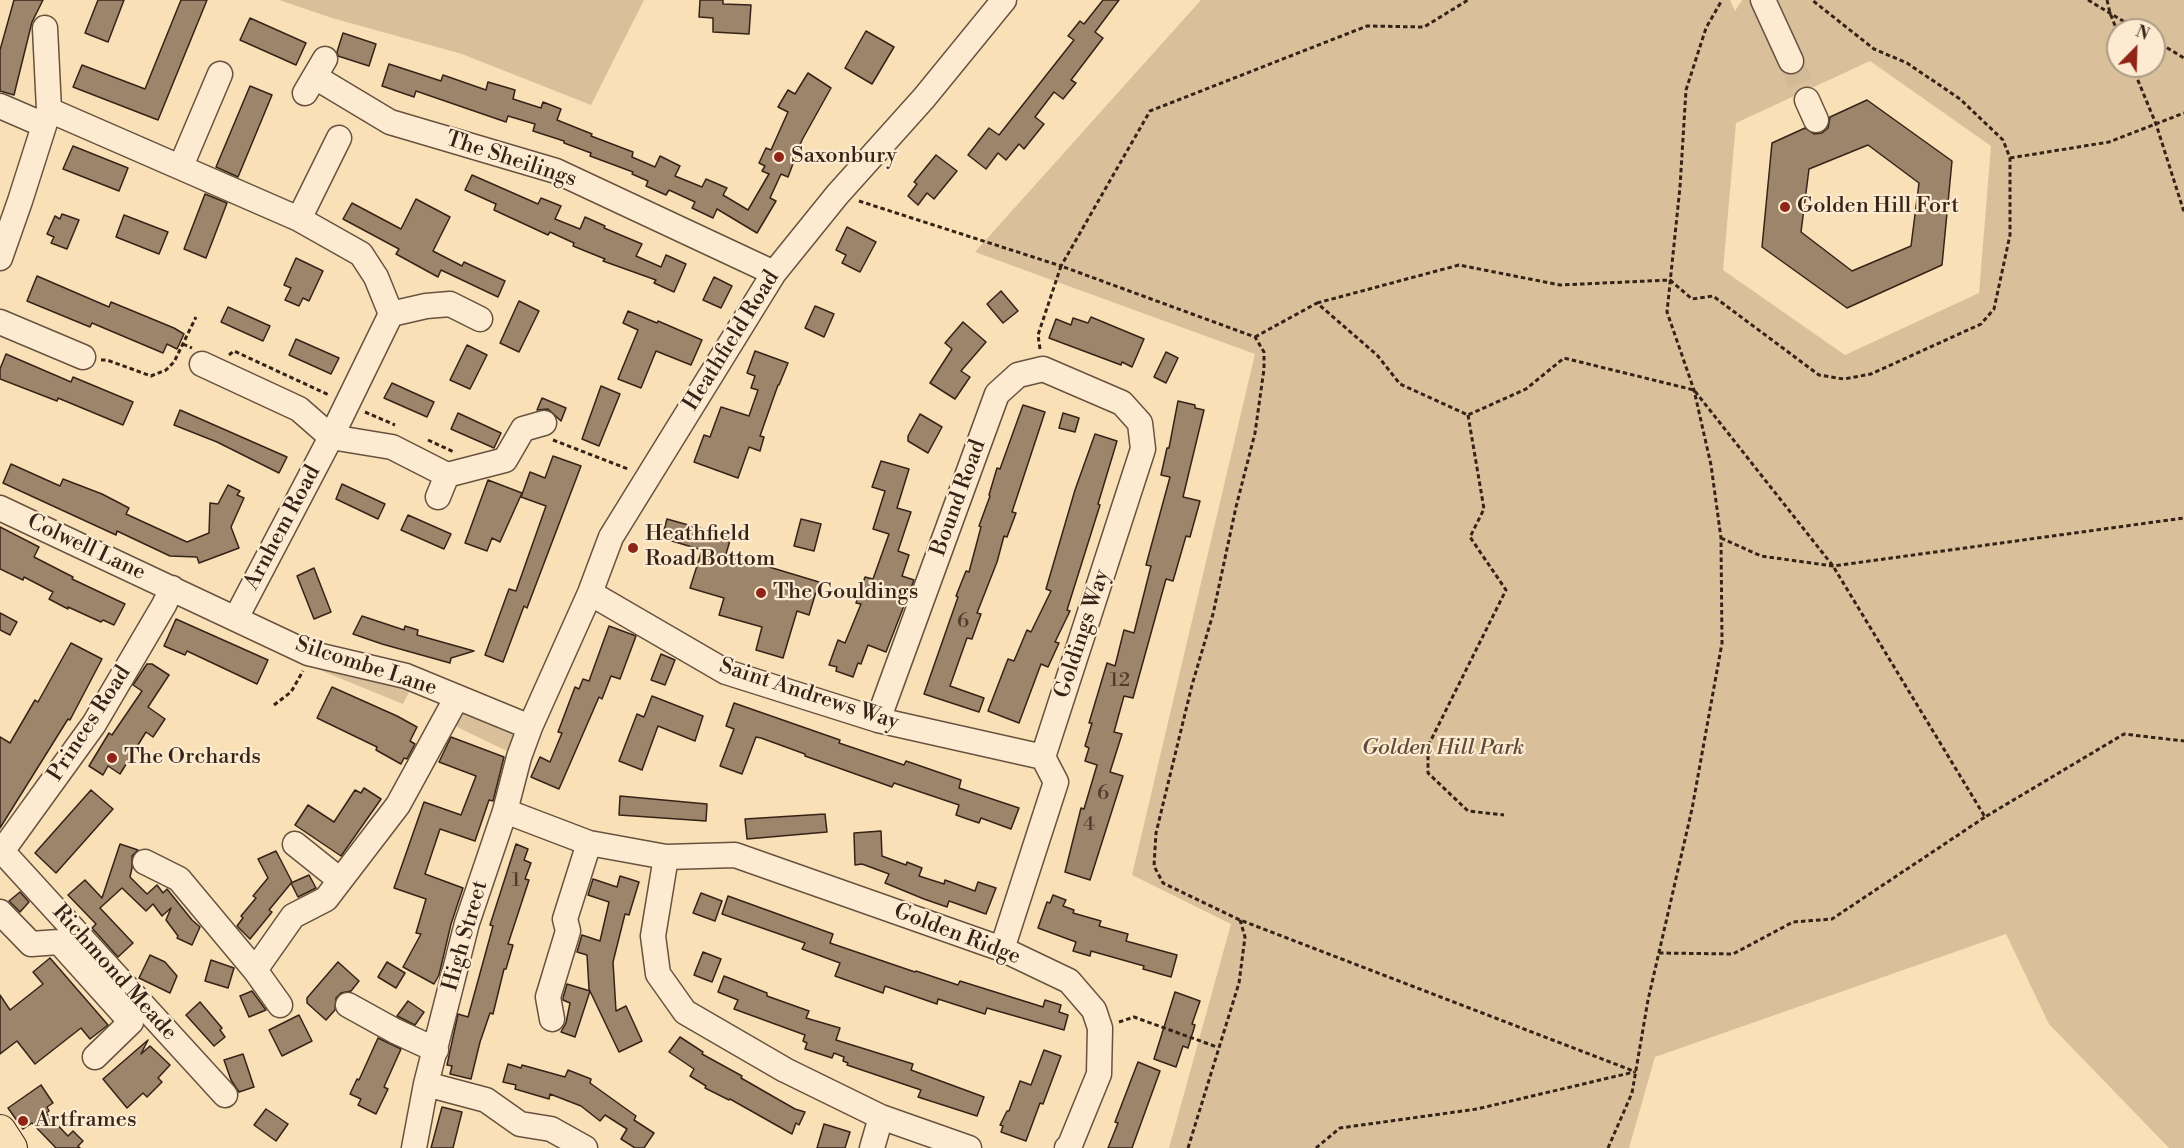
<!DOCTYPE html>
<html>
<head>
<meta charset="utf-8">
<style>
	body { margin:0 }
	#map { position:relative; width:2184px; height:1148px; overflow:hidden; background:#fae0b6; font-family:"Libre Bodoni",serif }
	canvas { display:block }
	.north { position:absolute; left:2106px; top:18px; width:60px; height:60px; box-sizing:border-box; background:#fcebd0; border:2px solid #ad9b86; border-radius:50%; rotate:23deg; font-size:16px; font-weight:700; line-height:24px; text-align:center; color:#362318 }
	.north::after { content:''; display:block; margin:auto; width:21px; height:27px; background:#8f2418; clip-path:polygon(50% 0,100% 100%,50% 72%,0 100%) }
</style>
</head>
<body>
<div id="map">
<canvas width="2184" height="1148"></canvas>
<div class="north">N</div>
</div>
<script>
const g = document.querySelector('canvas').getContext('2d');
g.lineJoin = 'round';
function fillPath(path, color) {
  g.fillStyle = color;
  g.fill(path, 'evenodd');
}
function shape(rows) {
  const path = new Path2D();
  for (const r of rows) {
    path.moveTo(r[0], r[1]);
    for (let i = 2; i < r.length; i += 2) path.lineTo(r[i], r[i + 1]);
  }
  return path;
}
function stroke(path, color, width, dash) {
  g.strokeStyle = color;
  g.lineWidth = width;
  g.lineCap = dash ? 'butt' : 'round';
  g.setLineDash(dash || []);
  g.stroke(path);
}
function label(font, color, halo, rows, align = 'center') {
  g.font = font + ' "Libre Bodoni",serif';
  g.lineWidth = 4.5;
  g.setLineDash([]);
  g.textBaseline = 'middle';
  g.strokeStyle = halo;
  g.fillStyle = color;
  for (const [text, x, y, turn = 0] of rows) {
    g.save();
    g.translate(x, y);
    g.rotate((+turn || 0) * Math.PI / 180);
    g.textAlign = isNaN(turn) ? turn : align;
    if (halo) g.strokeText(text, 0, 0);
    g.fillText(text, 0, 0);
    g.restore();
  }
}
const green = shape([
	[279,0,644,0,591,105,462,54,332,18],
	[1201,0,1730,0,1735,11,1742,0,2184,0,2184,1148,2169,1148,2049,1024,2006,934,1655,1057,1629,1148,1169,1148,1231,924,1132,875,1255,354,975,252],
	[2118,30,2154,30,2154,66,2118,66],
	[1870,61,1991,146,1979,293,1845,355,1723,270,1736,123],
	[310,666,406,688,409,692,403,704],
	[461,712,510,730,517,743,519,757,451,724]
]);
const building = shape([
	[14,0,43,0,32,22,14,95,0,91,0,50,14,0],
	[98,0,124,0,108,42,85,33,98,0],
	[181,0,207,0,158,120,73,87,82,65,145,89,181,0],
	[700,0,723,0,723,4,751,5,749,34,713,32,713,18,699,17,700,0],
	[1103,0,1119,0,1095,32,1103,38,1071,80,1076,83,1063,99,1054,92,1035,117,1044,124,1024,149,1019,144,1006,160,998,153,986,169,968,155,989,128,999,135,1074,40,1068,36,1080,21,1084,24,1103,0],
	[250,18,306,43,296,65,240,40,250,18],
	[866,31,894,47,872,84,845,68,866,31],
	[343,33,376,44,369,66,338,56,337,52,343,33],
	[389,64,441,81,443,75,486,90,488,82,515,90,513,99,541,108,543,102,561,109,557,120,592,134,591,136,633,152,632,157,655,167,660,156,680,166,675,176,702,187,706,179,727,188,723,195,748,210,769,174,762,171,765,166,759,163,766,148,771,150,788,112,778,107,788,90,795,94,808,73,831,88,802,140,788,177,781,174,770,198,776,201,757,233,717,209,713,218,692,208,695,202,669,190,666,195,646,186,648,181,632,174,633,172,590,156,591,153,564,143,564,141,533,131,535,124,508,116,506,122,416,91,414,97,382,86,389,64],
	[250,86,272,95,238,177,216,167,250,86],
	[1867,100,1952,161,1942,265,1847,308,1762,247,1772,143,1805,128,1814,134,1822,133,1828,128,1830,117,1867,100],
	[1868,145,1919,183,1911,246,1852,271,1801,232,1809,169,1868,145],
	[73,146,128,168,119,191,63,169,73,146],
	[936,155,957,171,934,199,927,193,918,205,908,196,917,184,914,182,936,155],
	[472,175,538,204,541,198,561,206,555,219,580,229,585,217,605,226,604,228,642,244,636,256,661,267,666,255,686,264,674,292,654,283,656,280,603,261,605,259,573,246,574,243,550,232,548,235,494,210,496,204,465,190,472,175],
	[205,194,227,203,206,258,184,249,205,194],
	[416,199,450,217,433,251,462,266,464,262,505,281,498,297,441,270,438,277,396,254,399,249,343,219,352,203,401,229,416,199],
	[62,214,79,220,67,249,51,243,54,237,47,234,55,216,60,219,62,214],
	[124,215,168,232,159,254,116,237,124,215],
	[847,227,876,242,860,272,842,263,846,255,836,250,847,227],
	[296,258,323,271,309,301,303,298,299,306,285,300,291,288,284,285,296,258],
	[37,276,109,307,111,302,174,328,184,334,177,349,167,344,163,353,92,323,90,327,27,301,37,276],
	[714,277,732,286,721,308,703,300,714,277],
	[1001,291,1018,311,1003,323,987,304,1001,291],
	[519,301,539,311,519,352,500,343,519,301],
	[815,306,834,314,824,337,805,328,815,306],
	[228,307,270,326,263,341,221,322,228,307],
	[628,311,657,323,658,321,702,340,691,365,656,351,641,388,618,379,638,330,623,323,628,311],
	[1091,317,1144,339,1132,367,1122,362,1121,365,1049,338,1056,319,1071,325,1073,318,1088,323,1091,317],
	[963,322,986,342,961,371,970,377,955,399,930,383,952,349,945,343,963,322],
	[296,339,339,358,331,374,289,355,296,339],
	[467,345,487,355,470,389,450,380,467,345],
	[755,351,788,363,779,385,778,385,760,436,764,437,760,451,749,447,738,478,694,462,704,435,710,437,721,407,749,416,758,390,751,388,755,376,747,373,755,351],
	[1166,352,1178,358,1166,383,1154,377,1166,352],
	[6,354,71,382,73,377,133,402,123,425,58,398,57,401,0,379,0,369,6,354],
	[392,383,434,402,427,417,384,398,392,383],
	[601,386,620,394,599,446,582,439,601,386],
	[542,398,566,408,561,421,548,409,537,410,542,398],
	[1178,401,1195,405,1195,408,1204,410,1183,497,1200,501,1190,537,1186,536,1173,581,1166,579,1133,698,1124,696,1114,732,1122,734,1110,772,1123,776,1090,880,1065,872,1081,808,1084,809,1097,765,1085,761,1089,748,1085,746,1092,723,1089,723,1107,663,1115,666,1124,630,1134,633,1151,566,1146,565,1170,477,1161,475,1167,448,1169,448,1178,401],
	[1023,405,1045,412,1012,512,1016,513,1007,537,1004,536,997,562,977,613,981,614,972,639,967,638,950,686,984,698,979,712,924,694,958,597,956,596,966,571,969,572,981,527,979,526,990,496,989,495,997,468,1000,469,1023,405],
	[180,410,287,457,279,473,217,442,174,425,180,410],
	[458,413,501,433,494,448,451,429,458,413],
	[1063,413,1079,418,1075,432,1059,428,1063,413],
	[920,414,942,427,928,453,908,441,908,436,920,414],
	[1095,434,1117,441,1098,504,1100,505,1067,610,1070,611,1055,642,1059,643,1048,667,1041,664,1019,723,988,711,1008,659,1014,661,1027,630,1031,632,1051,591,1046,589,1075,490,1095,434],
	[553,456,581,466,527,608,524,606,503,662,485,655,509,589,516,591,546,506,521,497,530,472,545,478,553,456],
	[881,461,909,469,897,508,911,512,898,551,909,555,902,576,914,580,886,652,868,645,861,664,858,663,853,677,836,671,837,667,829,665,838,640,845,643,861,604,856,603,865,577,873,579,889,534,873,529,885,491,872,487,881,461],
	[11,464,60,486,63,479,102,494,129,508,126,514,187,542,209,533,210,503,218,504,228,485,240,491,237,495,244,498,231,527,239,548,199,563,197,557,170,556,117,531,116,535,3,483,11,464],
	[488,480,522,493,500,542,492,538,487,551,465,543,488,480],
	[342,484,385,504,378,519,336,499,342,484],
	[408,515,451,534,444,549,401,530,408,515],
	[667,519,731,537,726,554,819,582,809,615,797,611,783,658,756,650,762,627,719,615,724,598,690,588,702,550,662,538,667,519],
	[801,519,821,524,814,551,794,546,801,519],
	[0,527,39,547,34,557,73,577,72,579,125,604,114,625,103,620,101,622,68,607,68,609,49,599,53,592,24,577,23,580,0,569,0,527],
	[314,568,331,612,314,619,297,576,314,568],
	[0,613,17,622,10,635,0,630,0,613],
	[362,616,404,630,405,626,418,630,417,635,474,651,451,658,450,663,382,644,353,634,362,616],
	[176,619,268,660,257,684,187,651,185,655,164,646,176,619],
	[609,626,636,636,620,679,611,676,602,699,599,697,559,789,531,777,540,757,550,762,562,733,558,732,575,687,579,689,583,679,589,681,609,626],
	[71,643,102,659,70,720,68,719,0,828,0,737,10,743,35,700,38,702,71,643],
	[661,654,675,660,665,685,651,680,661,654],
	[147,664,152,664,169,675,148,707,165,719,153,737,146,732,120,774,108,766,103,775,89,766,109,733,112,735,142,691,133,685,147,664],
	[332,687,397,716,417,727,410,741,415,744,407,759,404,758,401,764,376,750,377,747,317,718,332,687],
	[652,696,703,716,695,741,658,726,642,770,619,761,637,714,644,717,652,696],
	[734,703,840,740,839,743,904,765,906,761,961,780,959,788,1019,808,1011,829,981,818,979,823,956,815,959,805,894,783,892,787,805,756,805,754,761,738,756,737,742,774,720,766,734,729,726,726,734,703],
	[451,737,504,757,493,801,489,800,475,841,440,829,425,874,463,888,451,924,439,975,434,984,403,967,421,934,416,933,426,899,394,888,424,802,461,815,476,776,439,762,451,737],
	[364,788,381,799,341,856,295,825,308,805,334,822,355,790,361,793,364,788],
	[91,790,113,809,56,873,35,853,91,790],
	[620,796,707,804,706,821,619,815,620,796],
	[825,814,827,832,747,839,745,819,825,814],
	[881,831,882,856,906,865,907,862,922,868,919,876,944,884,945,880,975,891,978,882,996,888,986,914,949,901,947,907,924,899,885,883,889,874,862,864,855,865,854,833,881,831],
	[120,844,138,850,132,856,132,868,130,877,147,894,157,885,163,893,167,889,192,920,200,927,192,945,177,938,178,936,166,920,171,908,162,916,153,904,146,911,122,888,100,908,133,943,118,957,92,928,96,924,68,895,85,880,102,898,120,844],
	[516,844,528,849,524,860,531,863,525,879,529,880,508,944,513,945,506,969,504,969,493,1014,490,1013,480,1042,471,1079,450,1074,452,1066,447,1065,458,1014,468,1017,493,926,490,925,516,844],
	[276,851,292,882,269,910,272,912,250,939,237,926,243,918,241,916,256,898,253,896,268,878,258,859,276,851],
	[309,875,316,888,298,897,291,883,309,875],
	[620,876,639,882,629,915,625,914,613,962,616,1011,626,1006,642,1041,619,1052,589,989,587,955,577,952,582,935,600,941,609,902,588,895,593,879,617,887,620,876],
	[20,892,29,902,20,912,9,901,20,892],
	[701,893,722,901,715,921,693,913,701,893],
	[1053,895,1066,900,1063,906,1074,910,1073,913,1101,921,1099,926,1128,934,1126,941,1177,955,1171,977,1143,969,1144,966,1091,951,1090,956,1073,951,1076,942,1038,928,1047,902,1050,903,1053,895],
	[728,896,833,934,830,943,915,972,916,971,958,985,960,981,1043,1007,1045,1000,1061,1005,1059,1012,1068,1015,1064,1030,987,1008,985,1014,938,999,937,1004,885,986,883,993,835,976,840,963,802,949,805,943,722,914,728,896],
	[703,952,721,959,712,982,694,975,703,952],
	[150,955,165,962,177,976,170,993,139,978,150,955],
	[50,958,108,1025,90,1039,81,1028,35,1064,17,1041,0,1054,0,995,10,1010,43,984,33,972,50,958],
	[211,960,234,968,228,988,205,981,211,960],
	[338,962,359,981,351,991,341,993,336,998,335,1010,326,1020,307,1003,307,998,338,962],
	[387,962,405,973,396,988,378,977,387,962],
	[724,976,767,993,767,996,809,1011,806,1018,840,1028,836,1040,913,1064,911,1070,984,1097,977,1116,918,1097,921,1090,847,1065,848,1063,843,1061,844,1057,834,1053,832,1058,805,1049,807,1043,803,1041,805,1035,734,1009,738,1000,718,992,724,976],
	[567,984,590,991,575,1037,561,1032,566,1023,570,1003,563,1000,563,998,567,984],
	[252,991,266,1010,249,1017,240,996,252,991],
	[1175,992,1200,1001,1192,1024,1195,1025,1188,1048,1183,1046,1176,1067,1154,1059,1175,992],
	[408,1001,424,1012,415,1025,397,1016,408,1001],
	[200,1002,222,1028,220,1030,225,1037,214,1046,186,1015,200,1002],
	[299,1015,312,1041,282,1056,269,1030,299,1015],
	[680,1037,703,1052,702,1054,742,1076,741,1078,795,1109,805,1112,799,1125,796,1123,792,1134,730,1099,729,1100,705,1088,706,1086,690,1076,694,1069,669,1052,680,1037],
	[378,1038,401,1049,384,1087,388,1089,376,1114,358,1105,361,1099,350,1094,357,1079,359,1080,378,1038],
	[148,1040,141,1054,150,1046,170,1065,158,1078,162,1082,147,1097,143,1093,127,1108,103,1079,148,1040],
	[1044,1050,1061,1056,1043,1104,1040,1103,1026,1141,1001,1132,1003,1126,1000,1125,1007,1111,1009,1111,1020,1081,1031,1085,1044,1050],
	[243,1054,254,1087,239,1092,231,1080,224,1060,243,1054],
	[1138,1062,1160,1071,1132,1148,1108,1148,1118,1123,1115,1122,1138,1062],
	[508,1064,521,1068,522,1065,565,1077,568,1070,591,1079,590,1083,636,1116,634,1120,654,1133,644,1148,635,1148,621,1139,627,1129,605,1115,600,1121,581,1106,550,1094,549,1099,515,1089,516,1085,503,1082,508,1064],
	[41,1085,53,1103,47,1107,49,1111,46,1113,68,1136,73,1131,83,1141,78,1146,80,1148,56,1148,32,1123,23,1129,8,1108,41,1085],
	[442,1107,462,1112,453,1148,431,1148,442,1107],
	[266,1109,288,1124,276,1141,254,1125,266,1109],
	[824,1124,850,1132,845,1148,817,1148,824,1124]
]);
const minorTunnel = shape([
	[1791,61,1807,100]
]);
const path = shape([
	[2088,0,2138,30],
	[2107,0,2110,13,2118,33],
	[2154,40,2184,58],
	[2132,66,2156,124,2184,212],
	[2010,158,2109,142,2184,113],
	[859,201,1061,266,1150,111,1367,26,1424,27,1468,0],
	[1317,303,1459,265,1560,285,1670,280,1692,299,1713,296,1819,375,1844,379,1871,374,1981,324,1994,309,2010,235,2010,158,2003,140,1960,99,1907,63,1874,49,1812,0],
	[1255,337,1317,303,1377,355,1400,384,1468,415,1526,389,1564,358,1694,390,1833,566,1985,817,2124,734,2184,741],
	[183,344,192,348],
	[1040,349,1038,335,1061,266,1255,337,1264,352,1264,369,1255,433,1236,507,1213,614,1192,685,1156,833,1154,866,1163,883,1240,920,1636,1072],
	[229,355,234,351,329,395],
	[101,360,107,360,151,376,166,370,174,362,196,317],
	[365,412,395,425],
	[1468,415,1484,509,1470,537,1506,590,1428,746,1428,773,1468,811,1504,815],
	[428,440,454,452],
	[553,440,628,469],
	[1721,538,1761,556,1833,566,2184,518],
	[274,705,291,692,303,671],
	[1659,953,1733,954,1793,922,1832,919,1985,817],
	[1119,1022,1134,1017,1217,1047],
	[1188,1148,1239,983,1245,937,1240,920],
	[1316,1148,1340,1128,1477,1109,1634,1072],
	[1608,1148,1632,1093,1648,1000,1692,809,1722,643,1721,538,1711,465,1694,390,1667,312,1680,187,1686,90,1706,28,1722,0]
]);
const minor = shape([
	[1763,0,1791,61],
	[45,28,49,110,299,219,361,254,376,277,391,314,426,306,450,304,480,319],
	[315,77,390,122,556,171,774,273],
	[305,93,325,59],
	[1807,100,1816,120],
	[0,106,44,125],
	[181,166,220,74],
	[299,219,339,138],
	[0,258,20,201,49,110],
	[0,322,83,357],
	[202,364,299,409,331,437,392,447,447,475],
	[438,497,447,475,505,460,523,429,544,423],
	[0,508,308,653,406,676,530,727],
	[590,593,726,672,878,720,1043,757],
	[236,618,331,437,391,314],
	[878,720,997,394,1018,375,1043,369,1122,403,1140,423,1143,449,1043,757,1056,782,1002,949],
	[505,811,589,843,666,857,735,855,1002,949,1069,981,1094,1010,1100,1028,1099,1074,1070,1145,1067,1148],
	[295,844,340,880],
	[2,851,225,1095],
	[0,854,94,724,164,605,172,588],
	[666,857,653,936,658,974,685,1012,785,1070,881,1117,872,1148],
	[145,862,179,879,255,970,280,1005],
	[0,912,31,944,59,942,131,1022,95,1057],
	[255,970,293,916,326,899,398,805,457,697],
	[348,1005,395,1031,436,1050],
	[552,1019,548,997,568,931,565,919,589,843],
	[426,1084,486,1100,520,1124,551,1129,585,1148],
	[881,1117,969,1148],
	[414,1148,426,1084,467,923,505,811,519,757,530,727,590,593,611,537,774,273,837,195,924,98,1004,0]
]);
const major = shape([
	[0,1131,11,1148]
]);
const markers = [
	[779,157,6,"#8f2418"],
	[1785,207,6,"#8f2418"],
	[633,548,6,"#8f2418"],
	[761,593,6,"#8f2418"],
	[112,758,6,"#8f2418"],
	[23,1121,6,"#8f2418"]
];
const numberNames = [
	["6",963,622],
	["12",1120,681],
	["6",1103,794],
	["4",1089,825],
	["1",516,881]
];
const poiNames = [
	["Saxonbury",791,157],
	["Golden Hill Fort",1797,207],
	["Heathfield",645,535],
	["Road Bottom",645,560],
	["The Gouldings",773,593],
	["The Orchards",124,758],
	["Artframes",35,1121]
];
const streetNames = [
	["The Sheilings",511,160,18],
	["Heathfield Road",732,341,-58],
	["Bound Road",959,498,-70],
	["Arnhem Road",283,528,-62],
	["Colwell Lane",86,548,25],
	["Goldings Way",1083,634,-72],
	["Silcombe Lane",366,667,18],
	["Saint Andrews Way",809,695,18],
	["Princes Road",90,724,-57],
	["Golden Ridge",957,935,21],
	["High Street",466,936,-74],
	["Richmond Meade",114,973,48]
];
const parkNames = [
	["Golden Hill Park",1443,749]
];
fillPath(green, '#d9c09b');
fillPath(building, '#9c856a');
stroke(building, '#362318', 1.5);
stroke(minorTunnel, '#d3ba96', 24, [24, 12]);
stroke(minor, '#675240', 27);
stroke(major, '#362318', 34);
stroke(path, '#362318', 3, [4.5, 3]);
stroke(minor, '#fcebd0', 24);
stroke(major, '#fae0b6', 32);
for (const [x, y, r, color] of markers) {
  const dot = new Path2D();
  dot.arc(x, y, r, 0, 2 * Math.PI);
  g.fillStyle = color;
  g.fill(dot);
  stroke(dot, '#fcebd0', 2);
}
label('20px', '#503c2c', null, numberNames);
label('22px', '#362318', '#fcebd0', poiNames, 'left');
label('22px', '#362318', '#fcebd0', streetNames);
label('italic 22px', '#5f4a39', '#fcebd0', parkNames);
</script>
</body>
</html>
